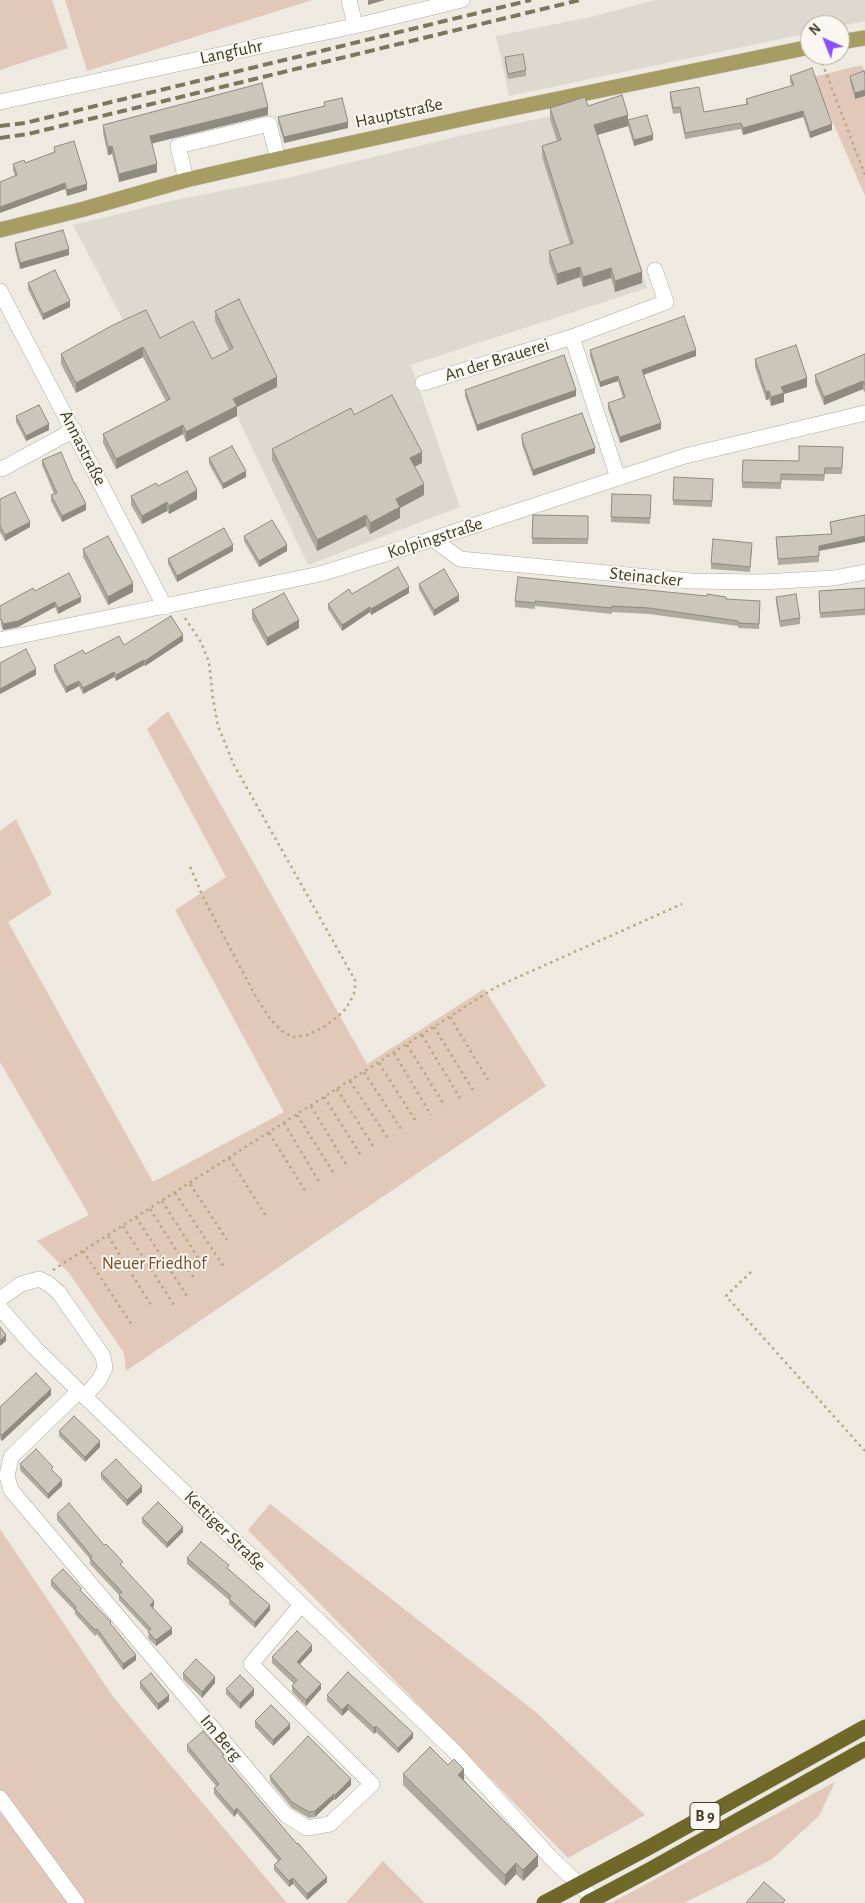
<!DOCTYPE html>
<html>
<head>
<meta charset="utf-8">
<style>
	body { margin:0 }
	#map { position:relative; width:865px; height:1903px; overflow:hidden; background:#eeeae2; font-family:"Alegreya Sans",sans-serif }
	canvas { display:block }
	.north { position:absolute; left:800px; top:15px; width:50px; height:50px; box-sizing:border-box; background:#faf7f3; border:1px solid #b0ac9f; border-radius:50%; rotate:316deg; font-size:14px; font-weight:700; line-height:20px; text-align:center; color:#413b20 }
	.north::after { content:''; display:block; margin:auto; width:18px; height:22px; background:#8b4fff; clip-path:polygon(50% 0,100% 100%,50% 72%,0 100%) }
</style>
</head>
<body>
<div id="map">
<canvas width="865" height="1903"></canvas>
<div class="north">N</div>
</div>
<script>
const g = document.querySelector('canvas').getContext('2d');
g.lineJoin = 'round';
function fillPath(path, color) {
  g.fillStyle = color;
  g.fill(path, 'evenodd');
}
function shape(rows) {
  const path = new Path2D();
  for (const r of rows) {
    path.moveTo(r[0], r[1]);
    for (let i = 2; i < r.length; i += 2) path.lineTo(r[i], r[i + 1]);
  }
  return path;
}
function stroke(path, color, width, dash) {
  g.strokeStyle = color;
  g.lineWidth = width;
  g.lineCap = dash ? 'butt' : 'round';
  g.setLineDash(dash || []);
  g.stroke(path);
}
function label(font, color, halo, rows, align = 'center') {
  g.font = font + ' "Alegreya Sans",sans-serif';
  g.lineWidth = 4;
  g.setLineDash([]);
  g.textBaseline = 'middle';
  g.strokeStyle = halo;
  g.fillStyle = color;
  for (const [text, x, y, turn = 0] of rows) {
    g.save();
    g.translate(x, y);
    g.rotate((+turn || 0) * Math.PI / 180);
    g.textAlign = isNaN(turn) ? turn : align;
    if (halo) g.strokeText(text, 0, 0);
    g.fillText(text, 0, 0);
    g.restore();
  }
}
const built = shape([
	[655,0,865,0,865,21,840,26,840,25,810,25,810,33,509,96,496,36,595,16],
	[590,108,647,288,411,365,460,507,308,565,237,416,187,442,73,225,175,200,287,178,480,131]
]);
const green = shape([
	[0,0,52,0,68,48,0,70],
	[65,0,312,0,87,71],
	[862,65,865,73,865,196,813,77],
	[168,711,367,1064,484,989,546,1086,126,1371,124,1353,69,1273,37,1241,89,1215,0,1062,0,831,16,819,52,894,8,922,153,1182,284,1112,175,910,226,877,147,729],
	[270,1504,537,1713,645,1815,568,1858,248,1530],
	[0,1529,114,1698,287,1903,0,1903],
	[835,1782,819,1816,771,1860,684,1903,611,1903],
	[383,1861,425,1903,346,1903]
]);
const path = shape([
	[820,57,865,175],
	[185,618,201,642,209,662,213,699,218,726,234,765,355,980,355,991,350,1002,343,1012,326,1026,307,1035,293,1037,282,1031,271,1020,256,997,203,897,189,864],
	[450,1017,488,1080],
	[434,1027,473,1090],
	[422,1035,460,1098],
	[407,1045,445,1106],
	[394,1053,431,1115],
	[379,1063,417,1123],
	[364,1072,403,1132],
	[350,1081,389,1140],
	[337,1089,375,1149],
	[324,1097,362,1157],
	[311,1106,347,1166],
	[297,1115,335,1175],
	[284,1123,320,1183],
	[269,1133,306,1192],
	[229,1158,266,1216],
	[190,1184,227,1240],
	[175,1193,224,1267],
	[162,1201,207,1272],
	[150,1209,194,1278],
	[136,1217,187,1296],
	[123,1226,174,1305],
	[108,1236,151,1305],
	[83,1251,132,1325],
	[53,1270,496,987,682,904],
	[751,1272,726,1296,865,1451]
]);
const minor = shape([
	[349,0,355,25],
	[0,102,368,23,462,0],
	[186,180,178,146,269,124,278,159],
	[0,291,165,607],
	[572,337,618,478],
	[423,383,572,337,666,302,655,270],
	[0,468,2,469,74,430],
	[433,539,460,559,691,581,761,582,834,578,865,572],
	[0,640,320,574,433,539,685,456,865,413],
	[0,1299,21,1284,39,1279,49,1284,59,1293,103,1356,105,1368,99,1380,85,1396],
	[0,1308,35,1348,79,1391,454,1751,549,1856,598,1903],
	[79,1391,11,1457,7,1476,11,1490,286,1815,307,1828,330,1824,372,1784,251,1664,301,1605],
	[0,1798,77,1903]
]);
const major = shape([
	[840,42,865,38],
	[0,230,84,209,186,180,278,159,485,114,810,47]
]);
const rail = shape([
	[0,126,25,123,531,0],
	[0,138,28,134,580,0]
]);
const highwayBridge = shape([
	[544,1903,646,1849,865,1727],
	[587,1903,651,1869,865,1749]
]);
const wall = shape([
	[505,57,526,70,526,76,508,79,505,63],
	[864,71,855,99,850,81,850,76],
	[790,76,832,130,810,138,803,117,743,135,741,129,685,139,680,113,673,114,670,98,670,92,704,112,746,105,746,99,792,86,790,82],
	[324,102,348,128,284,143,278,122,278,117,324,106],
	[588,106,628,120,653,140,634,146,628,126,597,135,642,283,615,292,611,278,583,287,580,277,557,285,549,262,549,251,570,244,542,157,542,146,557,141,550,119,550,108],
	[268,115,152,143,157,172,119,182,112,154,108,155,103,133,103,125],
	[54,147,87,190,67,196,65,189,15,176,13,170,13,164,25,163,54,152],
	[15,243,69,255,20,269,15,249],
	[28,283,70,307,43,320,28,289],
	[215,311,277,387,237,407,237,416,186,442,183,434,116,469,103,443,103,434,166,401,143,357,76,393,61,364,61,354,160,338,212,359,229,350,215,321],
	[590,350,696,356,644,375,661,429,620,443,608,409,608,403,623,398,618,381,600,387,590,356],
	[865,354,865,393,863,389,824,405,815,382,815,375],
	[755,359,807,387,784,394,784,402,771,406,769,399,766,400,755,367],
	[465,390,576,396,477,431,465,396],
	[354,415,422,463,415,466,424,495,400,508,400,518,370,534,366,526,317,551,272,460,272,449],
	[16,416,49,430,26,441,16,422],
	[522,439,595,453,533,476,522,445],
	[843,447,842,474,825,474,824,481,781,480,781,489,742,488,743,460,799,461],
	[209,458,246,477,223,489,209,464],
	[42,460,74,483,86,510,62,522,51,501,51,495,54,494,42,465],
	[674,477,713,479,712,507,673,505],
	[612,494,651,495,650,524,611,522],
	[131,496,197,499,169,514,167,511,142,524,131,505],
	[0,499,30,527,5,541,0,532],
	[533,515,588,516,588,544,532,544],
	[865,515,819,551,819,562,778,565,776,537,831,534,830,522],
	[244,536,287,551,259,567,244,541],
	[752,548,750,572,711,569,711,563],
	[83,549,133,592,108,605,83,557],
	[233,551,177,582,168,564,168,559],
	[419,584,459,601,434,616,419,589],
	[865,588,865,615,820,618,819,591],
	[35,591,81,602,58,614,55,607,18,627,3,630,1,625,0,606],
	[409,593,371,615,370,612,342,631,328,609,328,604,352,594],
	[776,597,800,618,800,624,780,627,776,602],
	[726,599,760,607,759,629,738,628,738,626,649,614,612,612,612,614,535,606,535,609,515,607,515,601],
	[252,610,299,628,267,646,252,619],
	[183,641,145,666,144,665,116,681,114,677,83,694,79,686,66,693,54,671,54,665,85,654,124,645],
	[51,1395,2,1441,0,1439,0,1407],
	[59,1431,100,1447,85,1462,59,1436],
	[20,1464,53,1471,62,1486,48,1499,20,1470],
	[101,1473,142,1492,127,1506,101,1478],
	[57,1514,123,1567,154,1606,153,1608,172,1634,156,1646,148,1638,149,1632,119,1600,119,1595,90,1564,90,1559,57,1520],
	[142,1518,183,1532,167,1548,142,1523],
	[187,1558,229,1569,270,1610,255,1628,229,1604,229,1600,187,1564],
	[51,1580,81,1591,111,1625,136,1660,123,1670,97,1634,95,1636,75,1614,75,1611,51,1586],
	[312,1651,300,1664,321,1689,306,1706,292,1692,292,1686,294,1684,272,1663,272,1657],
	[348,1672,413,1738,398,1753,376,1732,374,1734,348,1710,342,1716,327,1701,327,1695],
	[183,1673,215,1683,202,1698,183,1679],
	[140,1682,169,1701,158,1710,140,1688],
	[226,1689,254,1695,240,1709,226,1694],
	[255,1721,290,1729,273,1746,255,1727],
	[187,1745,224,1758,327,1882,307,1900,293,1884,289,1887,274,1870,274,1865,278,1861,237,1813,234,1817,214,1794,214,1788,216,1786,187,1751],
	[403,1774,464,1780,538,1866,523,1881,516,1874,505,1886,403,1785],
	[270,1776,351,1785,335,1800,334,1799,315,1817,309,1818,292,1808,270,1781]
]);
const shadedWall = shape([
	[368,0,385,0,368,5],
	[865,90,865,96,855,99,855,93],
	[268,107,268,115,150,144,150,136],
	[803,111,803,117,743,135,743,128],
	[628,115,628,126,594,136,594,125],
	[348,122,348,128,284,143,284,137],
	[832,124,832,130,810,138,810,132],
	[653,135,653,140,634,146,634,140],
	[112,146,112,154,108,155,108,147],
	[157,164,157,172,119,182,119,174],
	[65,183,65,189,0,213,0,207],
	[87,184,87,190,67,196,67,190],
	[69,249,69,255,20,269,20,263],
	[580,267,580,277,557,285,557,274],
	[611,268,611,278,583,287,583,277],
	[642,272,642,283,615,292,615,281],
	[70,301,70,307,43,320,43,314],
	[143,347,143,357,76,393,76,383],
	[696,350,696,356,642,375,642,370],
	[618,376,618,381,600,387,600,382],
	[277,377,277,387,237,407,237,416,186,442,186,432,233,399],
	[807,378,807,387,784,394,784,402,771,406,771,397,781,387],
	[863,381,863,389,824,405,824,397],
	[576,390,576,396,477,431,477,425],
	[769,391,769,399,766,400,766,392],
	[661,423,661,429,620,443,620,437],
	[49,424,49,430,26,441,26,436],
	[183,425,183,434,116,469,116,459],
	[595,448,595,453,533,476,533,470],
	[422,452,422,463,410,469,410,458],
	[246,471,246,477,223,489,223,484],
	[424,484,424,495,400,508,400,518,370,534,370,523,396,499],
	[197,490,197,499,169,514,169,506],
	[167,502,167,511,142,524,142,516],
	[86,504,86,510,62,522,62,516],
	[366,515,366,526,317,551,317,540],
	[30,522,30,527,5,541,5,535],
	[865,536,865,542,819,551,819,546],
	[233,545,233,551,177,582,177,576],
	[287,545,287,551,259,567,259,561],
	[133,583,133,592,108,605,108,597],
	[409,587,409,593,371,615,371,609],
	[459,595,459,601,434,616,434,610],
	[81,597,81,602,58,614,58,608],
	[55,602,55,607,18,627,3,630,3,624],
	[370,607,370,612,342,631,342,625],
	[299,620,299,628,267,646,267,638],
	[183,635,183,641,145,666,145,661],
	[144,660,144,665,116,681,116,675],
	[36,669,36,675,0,694,0,689],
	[114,672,114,677,83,694,83,688],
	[79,681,79,686,66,693,66,687],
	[6,1335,6,1341,0,1346,0,1340],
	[51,1389,51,1395,2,1441,2,1435],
	[100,1441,100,1447,85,1462,85,1457],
	[62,1480,62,1486,48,1499,48,1494],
	[142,1486,142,1492,127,1506,127,1500],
	[183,1527,183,1532,167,1548,167,1543],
	[154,1601,154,1606,150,1610,150,1605],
	[270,1605,270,1610,255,1628,255,1622],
	[172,1628,172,1634,156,1646,156,1640],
	[312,1645,312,1651,297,1667,297,1662],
	[136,1655,136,1660,123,1670,123,1664],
	[215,1677,215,1683,202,1698,202,1692],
	[321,1684,321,1689,306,1706,306,1700],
	[254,1689,254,1695,240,1709,240,1703],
	[169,1695,169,1701,158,1710,158,1704],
	[348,1704,348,1710,342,1716,342,1710],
	[290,1724,290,1729,273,1746,273,1740],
	[376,1726,376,1732,374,1734,374,1728],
	[413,1733,413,1738,398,1753,398,1748],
	[464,1769,464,1780,458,1786,458,1775],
	[351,1779,351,1785,335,1800,335,1795],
	[334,1794,334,1799,315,1817,315,1811],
	[237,1808,237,1813,234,1817,234,1811],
	[538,1855,538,1866,523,1881,523,1870],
	[516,1863,516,1874,505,1886,505,1875],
	[327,1877,327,1882,307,1900,307,1894],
	[293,1878,293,1884,289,1887,289,1881]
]);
const building = shape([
	[523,54,526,70,508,74,505,57,523,54],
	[812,68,832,124,810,132,803,111,743,128,741,123,685,133,680,107,673,108,670,92,699,87,704,112,748,104,746,99,794,85,790,76,812,68],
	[864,71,865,74,865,90,855,93,850,76,864,71],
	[262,83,268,107,150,136,157,164,119,174,112,146,108,147,103,125,262,83],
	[622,95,628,115,594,125,642,272,615,281,611,268,583,277,580,267,557,274,549,251,573,243,542,146,561,140,550,108,585,97,588,106,622,95],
	[342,98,348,122,284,137,278,117,325,106,324,102,342,98],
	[647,115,653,135,634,140,628,120,647,115],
	[74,141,87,184,67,190,65,183,0,207,0,182,17,175,13,164,24,160,25,163,55,152,54,147,74,141],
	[63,230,69,249,20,263,15,243,63,230],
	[55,270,70,301,43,314,28,283,55,270],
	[239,299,277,377,233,399,237,406,186,432,183,425,116,459,103,434,170,399,143,347,76,383,61,354,113,325,146,310,160,338,193,321,212,359,233,348,215,311,239,299],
	[684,316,696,350,642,370,661,423,620,437,608,403,625,397,618,376,600,382,590,350,684,316],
	[796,345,807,378,781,387,784,393,771,397,769,391,766,392,755,359,796,345],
	[865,354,865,385,863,381,824,397,815,375,865,354],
	[564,355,576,390,477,425,465,390,564,355],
	[392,395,422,452,410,458,424,484,396,499,400,507,370,523,366,515,317,540,272,449,351,408,354,415,392,395],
	[39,405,49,424,26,436,16,416,39,405],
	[582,413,595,448,533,470,522,439,522,434,582,413],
	[232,446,246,471,223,484,209,458,232,446],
	[799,446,843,447,842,468,825,468,824,475,781,474,781,483,742,482,743,460,799,461,799,446],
	[61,452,74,483,75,483,86,504,62,516,51,495,57,493,42,460,61,452],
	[187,471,197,490,169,506,167,502,142,516,131,496,156,483,158,486,187,471],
	[674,477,713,479,712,501,673,500,674,477],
	[15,492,30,522,5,535,0,526,0,499,15,492],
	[612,494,651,495,650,518,611,517,612,494],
	[533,515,588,516,588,539,532,538,533,515],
	[865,515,865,536,819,546,819,556,778,559,776,537,832,534,830,522,865,515],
	[272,520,287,545,259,561,244,536,272,520],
	[224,528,233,545,177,576,168,559,224,528],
	[108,536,133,583,108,597,83,549,108,536],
	[713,539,752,543,750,567,711,563,713,539],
	[398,567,409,587,371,609,370,607,342,625,328,604,349,589,352,594,398,567],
	[444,569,459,595,434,610,419,584,444,569],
	[69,573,81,597,58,608,55,602,18,621,3,624,1,619,0,620,0,606,33,588,35,591,69,573],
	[518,577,707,596,707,594,726,597,726,599,760,601,759,624,738,623,738,621,649,608,612,606,612,608,535,601,535,603,515,601,518,577],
	[865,588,865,609,820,613,819,591,865,588],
	[284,593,299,620,267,638,252,610,284,593],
	[796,594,800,618,780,621,776,597,796,594],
	[171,616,183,635,145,661,144,660,116,675,114,672,83,688,79,681,66,687,54,665,83,650,85,654,119,636,124,645,171,616],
	[26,649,36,669,0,689,0,663,26,649],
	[0,1327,6,1335,0,1340,0,1327],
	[36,1373,51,1389,2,1435,0,1434,0,1407,36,1373],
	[74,1416,100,1441,85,1457,59,1431,74,1416],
	[36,1449,53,1467,51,1469,62,1480,48,1494,20,1464,36,1449],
	[116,1459,142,1486,127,1500,101,1473,116,1459],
	[158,1502,183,1527,167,1543,142,1518,158,1502],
	[69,1503,104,1545,106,1544,123,1562,120,1564,154,1601,150,1605,172,1628,156,1640,148,1632,151,1629,119,1595,122,1592,90,1558,92,1557,57,1514,69,1503],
	[201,1542,229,1565,227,1568,270,1605,255,1622,229,1599,231,1596,187,1558,201,1542],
	[63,1569,81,1588,80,1590,111,1622,110,1623,136,1655,123,1664,97,1629,95,1630,75,1609,76,1607,51,1580,63,1569],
	[297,1631,312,1645,297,1662,321,1684,306,1700,292,1686,297,1680,272,1657,297,1631],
	[196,1659,215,1677,202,1692,183,1673,196,1659],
	[348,1672,413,1733,398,1748,376,1726,374,1728,348,1704,342,1710,327,1695,348,1672],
	[151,1673,169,1695,158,1704,140,1682,151,1673],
	[240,1675,254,1689,240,1703,226,1689,240,1675],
	[271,1705,290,1724,273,1740,255,1721,271,1705],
	[203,1731,224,1755,222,1756,297,1844,298,1843,327,1877,307,1894,293,1878,289,1881,274,1865,281,1859,237,1808,234,1811,214,1788,219,1784,187,1745,203,1731],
	[308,1736,351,1779,335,1795,334,1794,315,1811,309,1812,292,1802,270,1776,308,1736],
	[430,1747,448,1765,454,1759,464,1769,458,1775,538,1855,523,1870,516,1863,505,1875,403,1774,430,1747],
	[764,1882,785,1900,783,1903,746,1903,764,1882]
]);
const shields = [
	[705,1816,30]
];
const shieldNames = [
	["B 9",705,1816]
];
const streetNames = [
	["Langfuhr",231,52,-12],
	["Hauptstraße",399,113,-12],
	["An der Brauerei",497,360,-17],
	["Annastraße",83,448,63],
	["Kolpingstraße",435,538,-18],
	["Steinacker",646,577,6],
	["Kettiger Straße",225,1531,44],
	["Im Berg",221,1738,50]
];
const parkNames = [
	["Neuer Friedhof",154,1264]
];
fillPath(built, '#ded9d0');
fillPath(green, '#e1c8b9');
stroke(minor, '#b0ab9c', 16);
stroke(major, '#cac8c1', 16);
stroke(path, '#b4a980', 2.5, [2.5, 4]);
stroke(minor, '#fff', 15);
stroke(major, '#a79c63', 15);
stroke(rail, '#7c765b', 4, [10, 5]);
stroke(highwayBridge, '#cac8c1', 16, []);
stroke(highwayBridge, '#706829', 15);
fillPath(wall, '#afaaa0');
fillPath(shadedWall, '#8f8b82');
fillPath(building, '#ccc6ba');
stroke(building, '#8f8b82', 1);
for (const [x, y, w] of shields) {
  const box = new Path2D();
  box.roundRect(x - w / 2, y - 13.5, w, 27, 4);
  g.fillStyle = '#faf7f3';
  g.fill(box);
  stroke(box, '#413b20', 1);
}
label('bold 16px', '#413b20', null, shieldNames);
label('18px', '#413b20', '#faf7f3', streetNames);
label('18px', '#7c4f26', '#faf7f3', parkNames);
</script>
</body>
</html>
